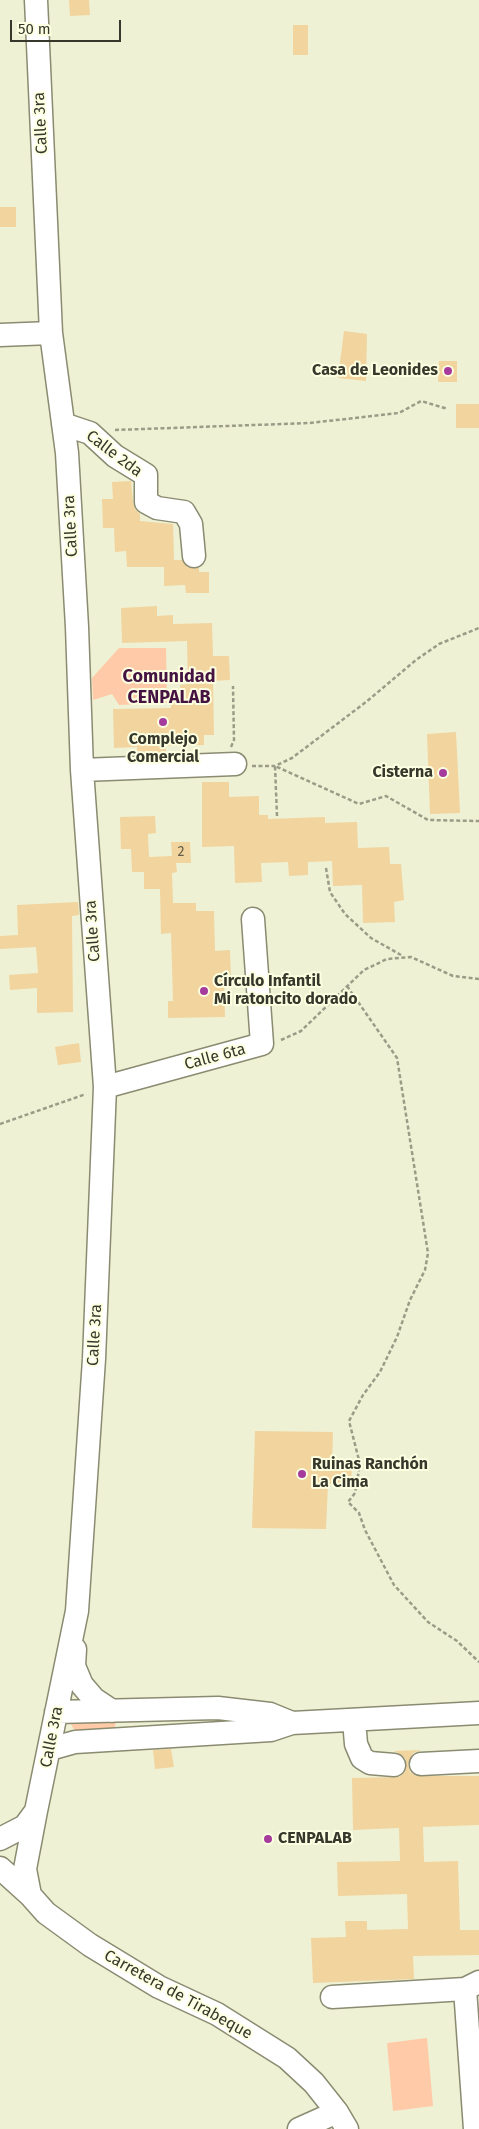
<!DOCTYPE html>
<html>
<head>
<meta charset="utf-8">
<style>
	body { margin:0 }
	#map { position:relative; width:479px; height:2129px; overflow:hidden; background:#eff1d4; font-family:"Fira Sans",sans-serif }
	canvas { display:block }
	.scale { position:absolute; left:10px; top:20px; width:111px; height:22px; box-sizing:border-box; border:2px solid #37382c; border-top:0; padding-left:6px; font-size:15px; line-height:18px; white-space:nowrap; color:#37382c; -webkit-text-stroke:4px #fdffe1; paint-order:stroke }
</style>
</head>
<body>
<div id="map">
<canvas width="479" height="2129"></canvas>
<div class="scale">50 m</div>
</div>
<script>
const g = document.querySelector('canvas').getContext('2d');
g.lineJoin = 'round';
function fillPath(path, color) {
  g.fillStyle = color;
  g.fill(path, 'evenodd');
}
function shape(rows) {
  const path = new Path2D();
  for (const r of rows) {
    path.moveTo(r[0], r[1]);
    for (let i = 2; i < r.length; i += 2) path.lineTo(r[i], r[i + 1]);
  }
  return path;
}
function stroke(path, color, width, dash) {
  g.strokeStyle = color;
  g.lineWidth = width;
  g.lineCap = dash ? 'butt' : 'round';
  g.setLineDash(dash || []);
  g.stroke(path);
}
function label(font, color, halo, rows, align = 'center') {
  g.font = font + ' "Fira Sans",sans-serif';
  g.lineWidth = 4;
  g.setLineDash([]);
  g.textBaseline = 'middle';
  g.strokeStyle = halo;
  g.fillStyle = color;
  for (const [text, x, y, turn = 0] of rows) {
    g.save();
    g.translate(x, y);
    g.rotate((+turn || 0) * Math.PI / 180);
    g.textAlign = isNaN(turn) ? turn : align;
    if (halo) g.strokeText(text, 0, 0);
    g.fillText(text, 0, 0);
    g.restore();
  }
}
const green = shape([
	[119,648,166,648,167,703,119,705,112,694,93,700,92,678],
	[69,1720,116,1721,115,1727,109,1731,80,1733,73,1728],
	[427,2038,433,2106,393,2111,387,2043]
]);
const building = shape([
	[69,0,89,0,90,15,70,16],
	[293,25,308,25,308,55,293,55],
	[0,207,16,207,16,227,0,227],
	[344,331,367,334,366,381,338,378],
	[439,361,457,361,457,382,438,382],
	[456,404,479,404,479,428,456,428],
	[131,481,133,502,135,509,140,514,140,521,173,524,174,560,182,560,189,568,199,568,199,572,209,572,209,593,186,593,185,585,164,586,164,567,127,567,126,551,115,552,114,528,103,528,102,499,113,499,112,482],
	[157,606,157,616,173,615,173,624,212,623,213,656,229,656,230,680,213,681,214,735,204,735,204,745,166,746,166,754,137,755,137,747,114,748,113,709,171,708,171,695,181,695,180,685,188,684,187,641,122,643,121,608],
	[456,732,460,813,430,814,427,734],
	[202,782,229,782,229,797,259,796,259,815,268,815,268,819,325,817,325,823,357,822,358,848,389,847,390,864,401,864,404,900,394,902,395,922,363,923,362,885,333,886,332,861,308,862,308,875,289,876,288,862,261,863,262,882,235,883,234,846,202,847],
	[155,816,156,833,148,834,149,857,172,856,171,842,190,842,191,863,176,863,177,872,172,873,173,903,196,903,196,911,214,911,215,951,230,950,231,981,224,982,225,1017,168,1018,168,1001,173,1001,171,933,161,934,160,889,144,889,144,872,132,872,131,849,121,849,120,817],
	[78,902,79,915,72,916,73,1012,37,1013,37,988,10,990,9,975,38,973,36,947,0,949,0,936,18,935,17,905],
	[79,1043,81,1062,58,1065,55,1047],
	[255,1431,333,1432,332,1463,352,1464,351,1484,328,1484,326,1529,252,1528],
	[171,1749,174,1767,155,1769,153,1750],
	[421,1750,413,1753,408,1764,410,1772,416,1776,479,1776,479,1825,423,1827,424,1862,458,1861,460,1930,479,1930,479,1955,413,1956,414,1979,313,1983,311,1938,346,1937,345,1921,367,1921,367,1930,408,1929,407,1894,338,1896,337,1862,400,1861,399,1828,353,1830,352,1778,399,1777,405,1772,406,1760,402,1755,394,1751]
]);
const path = shape([
	[115,430,310,423,399,413,421,401,448,409],
	[231,747,234,740,233,686],
	[252,766,275,766,292,758,366,702,416,660,439,644,479,628],
	[277,816,275,766,359,804,386,796,428,820,479,821],
	[326,868,330,892,345,914,371,938,401,955],
	[347,986,397,1058,428,1253,425,1270,410,1300,397,1337,380,1372,363,1395,349,1421,360,1464,355,1493,348,1502,359,1513,365,1530,394,1585,428,1622,457,1641,479,1662],
	[281,1040,301,1031,364,970,387,959,411,957,453,976,479,979],
	[0,1124,86,1094]
]);
const minor = shape([
	[0,335,51,333],
	[63,424,90,433,115,456,146,475,146,502,157,508,184,512,191,524,194,556],
	[82,770,235,764],
	[105,1087,262,1044,253,919],
	[75,1649,74,1666,82,1685,94,1699,112,1711],
	[56,1712,218,1708,270,1714,292,1723],
	[354,1720,356,1744,362,1758,370,1763,394,1765],
	[50,1749,75,1742,271,1730,292,1723,479,1713],
	[421,1764,479,1761],
	[0,1839,25,1826,36,1811,77,1611,94,1359,105,1087,82,770,77,627,67,453,51,333,36,0],
	[0,1868,30,1895,46,1913,90,1945,159,1987,217,2014,287,2058,314,2083,337,2112,347,2129],
	[30,1895,25,1869,36,1811],
	[465,1989,475,2129],
	[332,1997,465,1989,479,1982],
	[299,2129,337,2112]
]);
const markers = [
	[448,371,5,"#a53b9d"],
	[163,722,5,"#a53b9d"],
	[443,773,5,"#a53b9d"],
	[204,991,5,"#a53b9d"],
	[302,1474,5,"#a53b9d"],
	[268,1839,5,"#a53b9d"]
];
const numberNames = [
	["2",181,852]
];
const streetNames = [
	["Calle 3ra",41,123,-93],
	["Calle 2da",114,454,37],
	["Calle 3ra",71,526,-93],
	["Calle 3ra",93,931,-94],
	["Calle 6ta",215,1057,-15],
	["Calle 3ra",95,1335,-87],
	["Calle 3ra",52,1737,-79],
	["Carretera de Tirabeque",178,1995,29]
];
const poiNames = [
	["Casa de Leonides",438,371,"right"],
	["Complejo",163,740,"center"],
	["Comercial",163,758,"center"],
	["Cisterna",433,773,"right"],
	["Círculo Infantil",214,982],
	["Mi ratoncito dorado",214,1000],
	["Ruinas Ranchón",312,1465],
	["La Cima",312,1483],
	["CENPALAB",278,1839]
];
const neighbourhoodNames = [
	["Comunidad",169,677],
	["CENPALAB",169,698]
];
fillPath(green, '#ffcaa7');
fillPath(building, '#f1d49e');
stroke(minor, '#8a8b71', 25);
stroke(path, '#9b9c87', 2.5, [4, 2.5]);
stroke(minor, '#fff', 22);
for (const [x, y, r, color] of markers) {
  const dot = new Path2D();
  dot.arc(x, y, r, 0, 2 * Math.PI);
  g.fillStyle = color;
  g.fill(dot);
  stroke(dot, '#fdffe1', 2);
}
label('14px', '#665f48', null, numberNames);
label('16px', '#37382c', '#fdffe1', streetNames);
label('bold 16px', '#37382c', '#fdffe1', poiNames, 'left');
label('bold 18px', '#451341', '#fdffe1', neighbourhoodNames);
</script>
</body>
</html>
